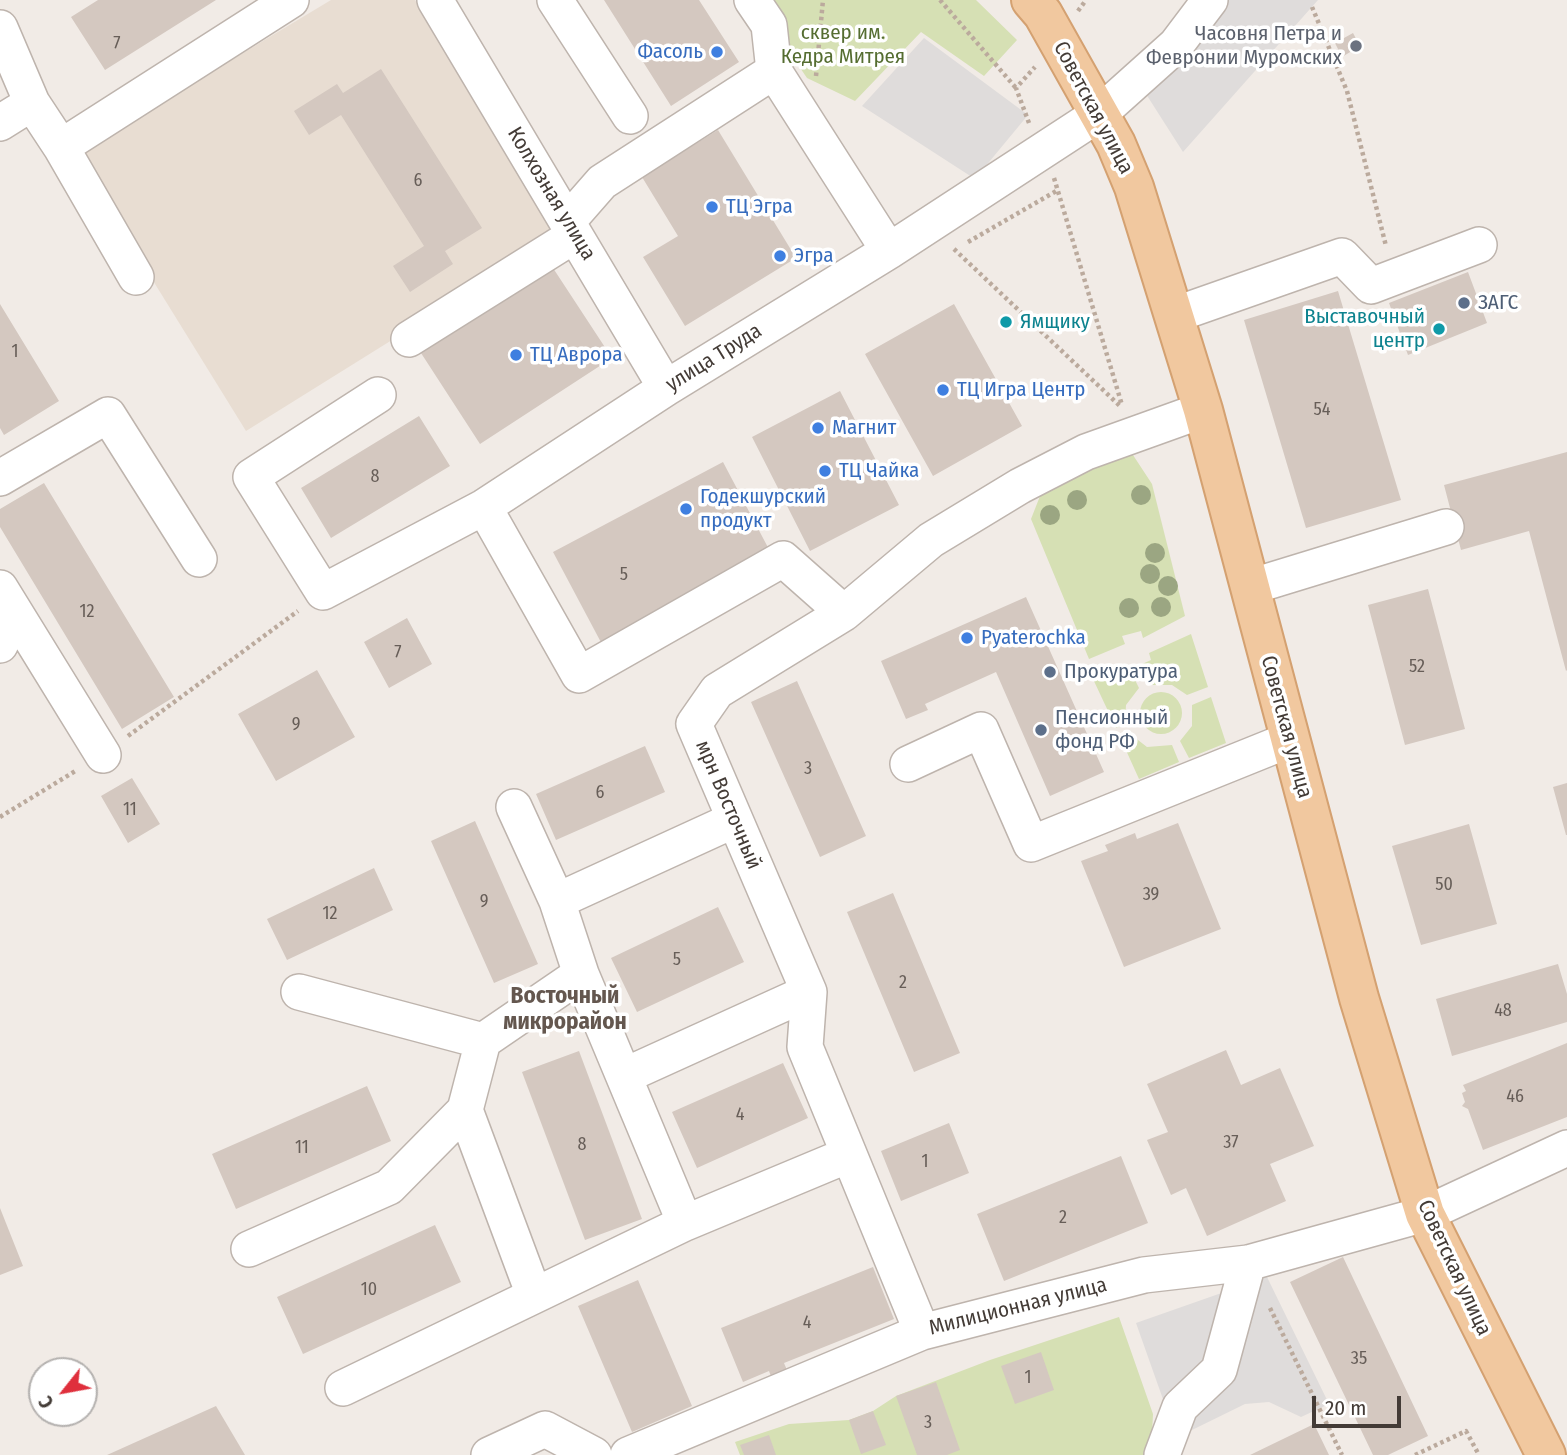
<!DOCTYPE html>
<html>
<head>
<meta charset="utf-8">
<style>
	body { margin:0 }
	#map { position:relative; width:1567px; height:1455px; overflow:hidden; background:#f1ebe6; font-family:"Fira Sans Condensed",sans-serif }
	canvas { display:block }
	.north { position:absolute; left:28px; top:1357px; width:70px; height:70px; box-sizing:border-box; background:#fff; border:2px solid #b4b1af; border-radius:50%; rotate:239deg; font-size:19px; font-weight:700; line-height:28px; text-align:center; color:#433b36 }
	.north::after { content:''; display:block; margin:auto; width:24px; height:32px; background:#df2f3c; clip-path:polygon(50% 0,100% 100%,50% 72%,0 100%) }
	.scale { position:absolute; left:1312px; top:1396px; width:89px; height:32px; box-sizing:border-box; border:4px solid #433b36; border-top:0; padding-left:9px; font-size:21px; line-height:24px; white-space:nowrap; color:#433b36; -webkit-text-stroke:5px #fff; paint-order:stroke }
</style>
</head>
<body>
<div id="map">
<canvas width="1567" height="1455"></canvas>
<div class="north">С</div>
<div class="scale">20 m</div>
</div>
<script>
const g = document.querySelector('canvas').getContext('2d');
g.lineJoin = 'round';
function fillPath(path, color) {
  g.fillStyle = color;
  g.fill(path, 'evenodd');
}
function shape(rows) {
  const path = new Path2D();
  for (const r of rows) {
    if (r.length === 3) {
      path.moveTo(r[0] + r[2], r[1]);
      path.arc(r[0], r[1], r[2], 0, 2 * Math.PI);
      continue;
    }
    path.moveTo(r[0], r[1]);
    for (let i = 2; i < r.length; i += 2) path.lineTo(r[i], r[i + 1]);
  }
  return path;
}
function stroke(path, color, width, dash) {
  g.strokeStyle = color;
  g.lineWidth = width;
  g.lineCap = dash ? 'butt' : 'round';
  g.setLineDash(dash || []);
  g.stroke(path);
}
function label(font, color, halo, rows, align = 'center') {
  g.font = font + ' "Fira Sans Condensed",sans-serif';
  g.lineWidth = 7;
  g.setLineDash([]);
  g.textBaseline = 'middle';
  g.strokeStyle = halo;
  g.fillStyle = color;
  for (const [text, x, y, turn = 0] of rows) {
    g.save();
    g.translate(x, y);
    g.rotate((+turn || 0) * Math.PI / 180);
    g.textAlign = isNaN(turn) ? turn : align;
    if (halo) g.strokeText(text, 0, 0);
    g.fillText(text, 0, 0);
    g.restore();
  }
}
const education = shape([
	[331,0,415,0,562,234,246,431,87,174,85,148]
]);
const green = shape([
	[754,0,976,0,1017,40,984,76,921,32,855,101,807,78],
	[1120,452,1133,455,1152,484,1185,616,1143,638,1141,631,1122,636,1125,644,1089,659,1031,519,1042,491],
	[1191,634,1208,687,1187,695,1172,685,1149,685,1140,665,1151,660,1149,653],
	[1127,664,1139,688,1126,705,1125,723,1116,728,1093,679],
	[1161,713,21],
	[1211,697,1226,743,1189,758,1180,741,1192,726,1192,705],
	[1129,733,1147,747,1172,745,1179,762,1139,779,1120,737],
	[1119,1317,1153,1414,1151,1455,740,1455,735,1442,789,1424,849,1420,873,1411,896,1396,990,1360]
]);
const parking = shape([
	[1229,0,1318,0,1183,152,1146,94],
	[924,38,1028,115,975,179,862,106],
	[1267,1277,1329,1404,1301,1417,1269,1402,1245,1404,1192,1430,1170,1419,1136,1323]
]);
const building = shape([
	[98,0,216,0,105,70,71,17],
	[604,0,699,0,739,62,671,106],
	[1353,33,1360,46,1342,57,1335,43],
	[381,69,482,228,445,251,453,264,410,292,393,266,424,246,341,115,309,135,294,111,337,84,343,93],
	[718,130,796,258,685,326,643,257,678,236,642,177],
	[553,268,612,358,480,444,421,353],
	[1468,272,1487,323,1408,355,1389,303],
	[1338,291,1401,500,1306,528,1244,320],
	[0,304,59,401,4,435,0,428],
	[954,304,1022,426,933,476,865,354],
	[840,391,899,505,810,551,752,437],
	[419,416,450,466,331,538,301,488],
	[1567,452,1567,670,1566,671,1529,531,1461,550,1444,485],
	[723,462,773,557,604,648,553,552],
	[44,483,174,697,122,729,0,527,0,509],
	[1428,589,1465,729,1405,745,1368,605],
	[1026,597,1104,772,1050,796,996,672,925,704,928,710,906,719,881,661],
	[407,618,432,664,389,688,364,642],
	[317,670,355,737,276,781,238,714],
	[797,681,866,836,820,857,751,702],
	[645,746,665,792,556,840,536,794],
	[132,778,160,824,128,843,101,796],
	[1567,783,1567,835,1566,835,1553,787],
	[475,821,538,964,494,983,431,841],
	[1178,823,1221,929,1124,967,1081,861,1108,851,1105,845,1135,833,1137,839],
	[1469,824,1497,924,1421,945,1392,846],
	[374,868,393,910,287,960,267,919],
	[893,893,960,1053,914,1072,847,912],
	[718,907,744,962,637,1012,611,958],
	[1558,964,1567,994,1567,1022,1452,1056,1436,999],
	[1567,1043,1567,1117,1483,1150,1468,1109,1462,1106,1465,1102,1462,1093,1466,1091,1463,1085],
	[1226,1050,1241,1085,1280,1068,1314,1146,1270,1164,1286,1201,1207,1236,1186,1188,1171,1195,1147,1140,1168,1132,1147,1084],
	[579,1051,642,1219,585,1240,522,1072],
	[783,1063,808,1118,697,1168,672,1112],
	[367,1086,391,1141,236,1209,212,1154],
	[949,1123,969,1173,901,1201,881,1151],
	[1121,1156,1148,1223,1004,1281,977,1214],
	[0,1208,23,1266,0,1275],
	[435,1225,461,1282,303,1354,277,1297],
	[1343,1257,1428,1436,1388,1455,1373,1455,1290,1282],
	[873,1267,894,1319,784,1363,789,1375,773,1382,769,1371,743,1382,721,1328],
	[638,1280,692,1406,632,1432,578,1306],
	[1041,1352,1054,1390,1015,1404,1001,1366],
	[936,1382,960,1450,947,1455,917,1455,896,1396],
	[216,1406,245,1455,107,1455],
	[873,1411,886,1445,861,1454,849,1420],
	[1314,1424,1329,1455,1250,1455],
	[769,1435,776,1455,744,1455,740,1445]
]);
const path = shape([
	[940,0,1016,88],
	[1312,7,1347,91,1386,246],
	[1078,11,1086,0],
	[816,76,823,0],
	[1029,123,1016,88,1035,67],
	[1054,178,1122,405],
	[968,242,1058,190],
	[954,249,1120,406],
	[128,736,298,611],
	[0,817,77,770],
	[1270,1308,1342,1455],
	[1415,1455,1466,1431,1479,1455]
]);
const minor = shape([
	[435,0,666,388],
	[555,0,630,116],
	[752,0,769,25,774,71,889,251],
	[0,28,32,103,61,147,136,277],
	[0,123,32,103],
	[61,147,291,0],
	[567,222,602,182,774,71],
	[1174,315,1342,256,1371,286,1479,245],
	[409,339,575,235],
	[378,395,251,477,323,592,484,507,666,388,889,251,1099,114,1176,45,1210,0],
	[0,478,108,415,199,559],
	[484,507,579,675,783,559,844,613],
	[1250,587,1446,527],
	[0,588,103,755],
	[0,645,15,613],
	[908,764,981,730,1031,844,1289,740],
	[514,807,557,901],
	[299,992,483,1041],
	[624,1076,809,992],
	[685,1223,581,974,557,901,734,820],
	[249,1249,389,1187,465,1110],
	[534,1295,465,1110,483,1041,581,974],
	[922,1332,805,1047,809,992,694,724,717,691,844,613,931,540,1020,486,1086,452,1203,410],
	[343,1388,685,1223,848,1155],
	[489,1455,545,1429,594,1455],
	[628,1455,922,1332,1144,1275,1248,1263,1425,1214,1567,1148],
	[1162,1455,1180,1407,1219,1370,1248,1263]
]);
const major = shape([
	[1031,0,1043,14,1116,144,1134,187,1203,410,1359,998,1425,1214,1546,1455]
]);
const trees = [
	[1141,495],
	[1077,500],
	[1050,515],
	[1155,553],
	[1150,574],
	[1168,586],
	[1161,607],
	[1129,608]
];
const markers = [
	[1356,46,7,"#6b7280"],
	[717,52,7,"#3f7fe0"],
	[712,207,7,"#3f7fe0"],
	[780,256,7,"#3f7fe0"],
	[1464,303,7,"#5c6f8a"],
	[1006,322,7,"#0f9aa8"],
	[1439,329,7,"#0f9aa8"],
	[516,355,7,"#3f7fe0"],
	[943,390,7,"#3f7fe0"],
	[818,428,7,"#3f7fe0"],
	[825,471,7,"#3f7fe0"],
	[686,509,7,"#3f7fe0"],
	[967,638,7,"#3f7fe0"],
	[1050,672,7,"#5c6f8a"],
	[1041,730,7,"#5c6f8a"]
];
const numberNames = [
	["7",117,44],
	["6",418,181],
	["1",15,352],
	["54",1322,410],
	["8",375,477],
	["5",624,575],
	["12",87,612],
	["7",398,653],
	["52",1417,667],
	["9",296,725],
	["3",808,769],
	["6",600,793],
	["11",130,810],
	["50",1444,885],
	["39",1151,895],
	["9",484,902],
	["12",330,914],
	["5",677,960],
	["2",903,983],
	["48",1503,1011],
	["46",1515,1097],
	["4",740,1115],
	["37",1231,1143],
	["8",582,1145],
	["11",302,1148],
	["1",925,1162],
	["2",1063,1218],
	["10",369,1290],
	["4",807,1323],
	["35",1359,1359],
	["1",1028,1378],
	["3",928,1423]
];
const parkNames = [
	["сквер им.",843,33],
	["Кедра Митрея",843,57]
];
const worshipNames = [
	["Часовня Петра и",1342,34],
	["Февронии Муромских",1342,58]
];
const shopNames = [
	["Фасоль",703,52,"right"],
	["ТЦ Эгра",726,207],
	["Эгра",794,256],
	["ТЦ Аврора",530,355],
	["ТЦ Игра Центр",957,390],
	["Магнит",832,428],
	["ТЦ Чайка",839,471],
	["Годекшурский",700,497],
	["продукт",700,521],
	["Pyaterochka",981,638]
];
const streetNames = [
	["Советская улица",1093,108,62],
	["Колхозная улица",551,194,59],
	["улица Труда",714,358,-32],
	["Советская улица",1286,727,75],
	["мрн Восточный",728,805,67],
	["Советская улица",1454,1268,65],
	["Милиционная улица",1018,1307,-14]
];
const serviceNames = [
	["ЗАГС",1478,303],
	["Прокуратура",1064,672],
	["Пенсионный",1055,718],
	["фонд РФ",1055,742]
];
const cultureNames = [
	["Выставочный",1425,317],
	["центр",1425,341],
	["Ямщику",1020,322,"left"]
];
const neighbourhoodNames = [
	["Восточный",565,997],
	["микрорайон",565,1023]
];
fillPath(education, '#e8ddd2');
fillPath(green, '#d6e0b4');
fillPath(parking, '#dfdcdb');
fillPath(building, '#d4c8c0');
stroke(minor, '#beb4ad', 38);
stroke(major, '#d4a171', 42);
stroke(path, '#bbaa9d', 4.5, [3.5, 3.5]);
stroke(minor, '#fff', 35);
stroke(major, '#f1c89f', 38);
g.fillStyle = '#9ba682';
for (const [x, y] of trees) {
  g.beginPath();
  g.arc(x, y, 10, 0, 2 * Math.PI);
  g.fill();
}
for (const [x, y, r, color] of markers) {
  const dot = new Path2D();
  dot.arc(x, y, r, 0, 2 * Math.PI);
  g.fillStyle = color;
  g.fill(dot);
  stroke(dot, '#fff', 2.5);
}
label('18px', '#675e58', null, numberNames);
label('21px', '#556d31', '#fff', parkNames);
label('21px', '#5b616d', '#fff', worshipNames, 'right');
label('21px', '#366cbe', '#fff', shopNames, 'left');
label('21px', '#433b36', '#fff', streetNames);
label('21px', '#4e5e75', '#fff', serviceNames, 'left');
label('21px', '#0d838f', '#fff', cultureNames, 'right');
label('bold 23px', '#64574f', '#fff', neighbourhoodNames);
</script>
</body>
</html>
